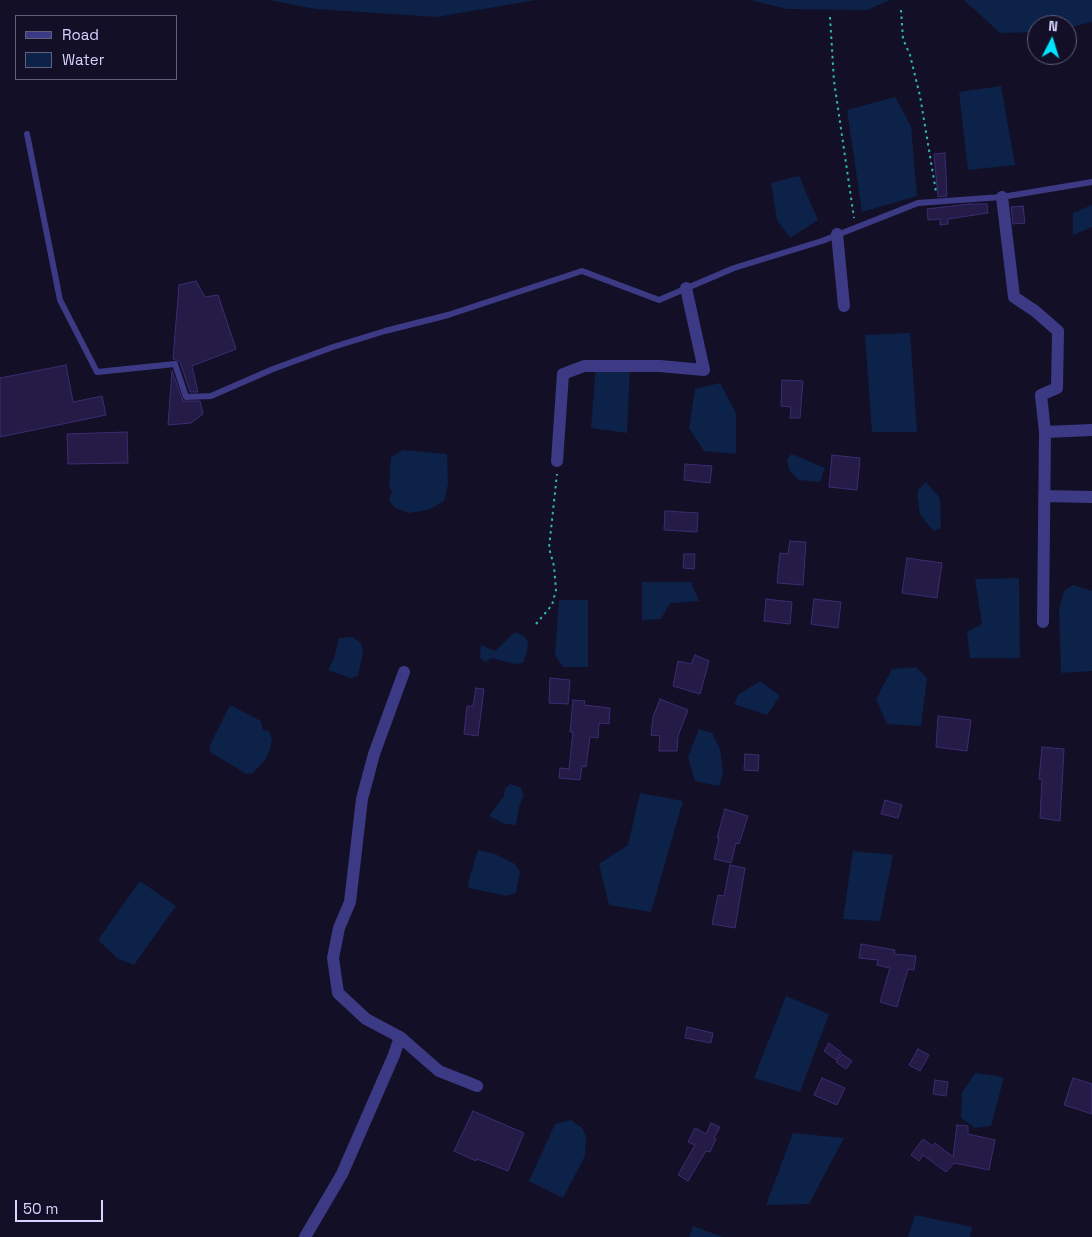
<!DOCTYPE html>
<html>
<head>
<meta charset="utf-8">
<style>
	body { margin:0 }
	#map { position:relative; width:1092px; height:1237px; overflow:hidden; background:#130f26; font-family:"Space Grotesk",sans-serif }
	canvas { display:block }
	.legend { position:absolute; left:15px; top:15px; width:162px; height:65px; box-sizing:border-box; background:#130f26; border:1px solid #625e7d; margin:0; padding:6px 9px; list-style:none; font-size:15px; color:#d9d4ff }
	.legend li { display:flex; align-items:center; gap:10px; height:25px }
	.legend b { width:25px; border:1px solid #625e7d }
	.north { position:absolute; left:1027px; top:15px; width:50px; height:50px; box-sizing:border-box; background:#130f26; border:1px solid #625e7d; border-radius:50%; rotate:5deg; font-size:14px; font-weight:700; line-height:20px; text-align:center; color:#d9d4ff }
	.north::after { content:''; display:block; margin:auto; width:18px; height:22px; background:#00e5ff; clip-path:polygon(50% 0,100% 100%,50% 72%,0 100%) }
	.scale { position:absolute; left:15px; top:1200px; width:88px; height:22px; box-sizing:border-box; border:2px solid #d9d4ff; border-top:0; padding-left:6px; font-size:15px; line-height:18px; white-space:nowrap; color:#d9d4ff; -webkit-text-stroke:4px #130f26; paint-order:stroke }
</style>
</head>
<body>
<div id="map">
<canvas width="1092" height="1237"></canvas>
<ul class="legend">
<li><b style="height:6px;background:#3d3a85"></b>Road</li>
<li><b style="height:14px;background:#0c2248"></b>Water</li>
</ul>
<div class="north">N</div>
<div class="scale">50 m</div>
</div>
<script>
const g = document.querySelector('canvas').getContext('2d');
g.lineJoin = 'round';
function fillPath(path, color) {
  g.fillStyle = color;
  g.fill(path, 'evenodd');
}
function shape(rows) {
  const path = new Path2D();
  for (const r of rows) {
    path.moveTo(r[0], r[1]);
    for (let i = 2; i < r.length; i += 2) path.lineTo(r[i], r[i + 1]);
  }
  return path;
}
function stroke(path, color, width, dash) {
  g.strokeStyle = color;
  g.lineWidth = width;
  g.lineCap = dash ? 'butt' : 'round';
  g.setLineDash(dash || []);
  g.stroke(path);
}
const water = shape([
	[269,0,536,0,437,17,316,9],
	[750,0,890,0,867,10,787,9],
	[964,0,1092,0,1092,22,1067,28,1067,25,1037,25,1037,32,1000,33],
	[1001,86,1015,165,968,170,959,92],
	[895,97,911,126,917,196,862,212,847,110],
	[799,176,818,220,790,238,777,220,771,183],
	[1092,205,1092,227,1073,235,1073,213],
	[910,333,917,432,872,432,865,335],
	[596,366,630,366,627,433,591,428],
	[720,383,736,413,736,454,704,451,689,428,695,389],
	[403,450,447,454,448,484,444,501,428,510,409,513,395,508,389,500,392,492,389,486,391,457],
	[792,454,825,468,820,482,799,480,789,470,787,459],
	[926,482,940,498,941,528,933,531,920,514,917,496,918,490],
	[1019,578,1020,658,970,658,967,632,982,624,975,579],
	[642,582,691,582,699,601,670,603,661,619,642,620],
	[1073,585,1092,591,1092,671,1061,673,1059,610,1064,591],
	[559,600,588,600,588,667,563,667,555,655],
	[515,632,524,636,528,641,527,652,523,663,514,664,492,658,485,662,480,657,481,645,495,651],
	[352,637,361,643,363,652,358,676,350,678,328,670,334,658,339,638],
	[916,667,927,678,921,726,887,724,876,699,892,669],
	[760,681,780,696,767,715,734,704,739,694],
	[230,705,261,721,263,730,269,731,272,740,270,749,266,759,253,773,246,774,210,752,210,745],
	[699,729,712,733,720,749,723,774,719,786,695,781,688,757],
	[510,784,520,787,524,795,519,807,516,825,505,824,489,816,504,796,505,788],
	[640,793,683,801,651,912,609,905,599,864,628,845],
	[478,850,495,854,515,864,520,872,516,893,507,896,469,888,468,883],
	[853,851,893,855,880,921,843,919],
	[140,881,176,906,134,965,117,958,98,940],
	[786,996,829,1014,800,1092,754,1078],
	[975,1073,1004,1077,991,1126,975,1128,961,1118,962,1093],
	[571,1120,582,1128,586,1136,585,1156,563,1198,529,1181,555,1124],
	[793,1133,844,1138,809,1204,766,1205],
	[915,1215,972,1227,970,1237,908,1237],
	[693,1226,723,1237,689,1237]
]);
const building = shape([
	[945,153,947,196,938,197,934,154,945,153],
	[969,204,987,204,988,213,948,219,948,224,940,225,940,219,928,220,927,209,969,204],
	[1023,206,1025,223,1013,224,1011,207,1023,206],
	[196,281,205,297,218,295,236,349,192,366,198,392,190,392,180,362,173,359,179,285,196,281],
	[66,365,73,402,102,396,106,415,0,437,0,378,66,365],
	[172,371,183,401,200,401,203,414,191,423,168,425,172,371],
	[782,380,803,381,800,418,790,418,791,407,781,406,782,380],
	[127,432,128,463,68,464,67,434,127,432],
	[832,455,860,458,857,490,829,487,832,455],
	[685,464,712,466,710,483,684,480,685,464],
	[665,511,698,513,697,532,664,530,665,511],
	[790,541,806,542,803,585,777,583,780,553,788,554,790,541],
	[684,554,695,554,694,569,683,568,684,554],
	[907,558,942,563,937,598,902,593,907,558],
	[766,599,792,602,790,624,764,621,766,599],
	[814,599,841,602,838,628,811,624,814,599],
	[695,655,709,661,700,694,673,686,678,661,691,664,695,655],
	[550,678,570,680,568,704,549,703,550,678],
	[476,688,484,689,478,736,464,734,467,706,473,706,476,688],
	[660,699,688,710,678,736,677,751,659,751,660,736,651,735,653,717,660,699],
	[573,700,585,701,584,705,610,708,609,724,599,723,598,738,590,737,586,767,582,766,580,780,559,778,560,768,569,769,573,732,570,732,573,700],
	[938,716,971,720,967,751,936,747,938,716],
	[1042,747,1064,749,1060,821,1040,818,1042,779,1039,779,1042,747],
	[745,754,759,755,758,771,744,770,745,754],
	[885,800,902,805,898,818,881,814,885,800],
	[725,809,748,816,739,844,736,843,731,863,714,859,719,838,717,838,725,809],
	[730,865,745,868,735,928,712,924,718,895,724,896,730,865],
	[861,944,895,950,894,954,916,956,914,970,908,969,897,1007,880,1002,890,968,877,965,878,960,859,958,861,944],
	[687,1027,713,1033,711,1043,685,1038,687,1027],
	[829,1043,841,1052,836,1060,824,1051,829,1043],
	[918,1049,929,1055,920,1071,909,1065,918,1049],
	[842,1054,852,1061,846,1069,836,1062,842,1054],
	[822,1078,845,1088,837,1105,814,1095,822,1078],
	[1073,1078,1092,1084,1092,1114,1064,1105,1073,1078],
	[935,1080,948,1082,946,1096,933,1094,935,1080],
	[473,1111,524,1133,508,1171,477,1159,476,1161,454,1151,473,1111],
	[711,1123,720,1127,714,1138,716,1139,710,1152,706,1151,688,1181,678,1175,695,1145,688,1142,695,1128,706,1134,711,1123],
	[957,1125,968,1126,968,1134,995,1140,989,1170,954,1163,946,1172,923,1155,919,1161,911,1155,923,1139,933,1146,935,1143,953,1157,957,1125]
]);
const path = shape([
	[901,10,903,39,910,55,920,96,936,192],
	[830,17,834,81,854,218],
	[536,624,552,605,556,590,554,566,549,548,557,474]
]);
const service = shape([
	[27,134,60,300,97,372,175,364,186,397,211,396,273,369,333,347,385,331,448,315,582,271,659,300,734,268,822,241,918,203,1002,197,1092,182]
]);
const minor = shape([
	[1002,197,1014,297,1035,311,1058,331,1057,388,1041,395,1045,432,1092,430],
	[837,234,844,306],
	[557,461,563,374,584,366,660,366,704,370,686,288],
	[1044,496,1092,497],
	[1043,622,1045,432],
	[404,672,374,754,362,799,350,902,339,928,333,958,338,993,366,1019,400,1037,439,1071,477,1086],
	[305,1237,342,1174,394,1055,400,1037]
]);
fillPath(water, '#0c2248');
fillPath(building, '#241b47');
stroke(building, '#3b2d73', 1);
stroke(path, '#2fb8b0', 2, [2.5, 4]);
stroke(service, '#3d3a85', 6);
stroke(minor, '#3d3a85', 12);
</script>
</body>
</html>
